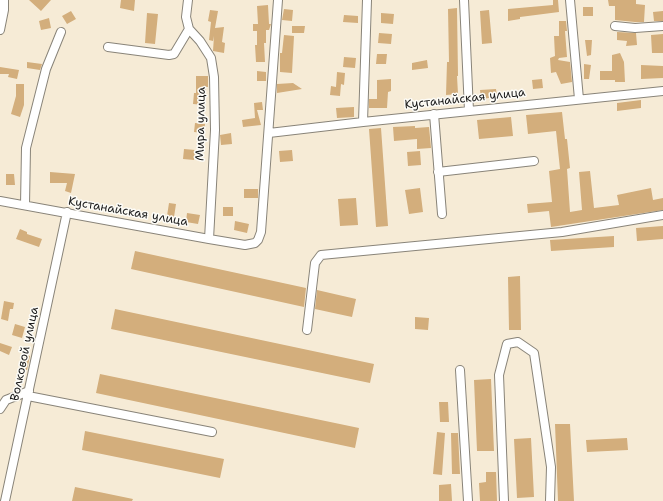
<!DOCTYPE html>
<html>
<head>
<meta charset="utf-8">
<style>
	body { margin:0 }
	canvas { display:block; background:#f6ebd6 }
</style>
</head>
<body>
<canvas width="663" height="501"></canvas>
<script>
const g = document.querySelector('canvas').getContext('2d');
g.lineJoin = 'round';
function fillPath(path, color) {
  g.fillStyle = color;
  g.fill(path, 'evenodd');
}
function shape(rows) {
  const path = new Path2D();
  for (const r of rows) {
    path.moveTo(r[0], r[1]);
    for (let i = 2; i < r.length; i += 2) path.lineTo(r[i], r[i + 1]);
  }
  return path;
}
function stroke(path, color, width, dash) {
  g.strokeStyle = color;
  g.lineWidth = width;
  g.lineCap = dash ? 'butt' : 'round';
  g.setLineDash(dash || []);
  g.stroke(path);
}
function label(font, color, halo, rows, align = 'center') {
  g.font = font + ' "Shantell Sans",sans-serif';
  g.lineWidth = 3;
  g.setLineDash([]);
  g.textBaseline = 'middle';
  g.strokeStyle = halo;
  g.fillStyle = color;
  for (const [text, x, y, turn = 0] of rows) {
    g.save();
    g.translate(x, y);
    g.rotate((+turn || 0) * Math.PI / 180);
    g.textAlign = isNaN(turn) ? turn : align;
    if (halo) g.strokeText(text, 0, 0);
    g.fillText(text, 0, 0);
    g.restore();
  }
}
const building = shape([
	[29,0,51,0,41,11],
	[121,0,135,0,134,11,120,8],
	[553,0,558,0,559,12,520,17,520,19,508,21,508,9,553,5],
	[608,0,636,0,636,4,645,5,644,22,635,22,615,20,615,6,609,6],
	[268,5,269,24,271,24,269,30,266,30,266,43,264,43,265,62,256,62,255,45,257,45,257,31,253,31,253,24,258,24,257,6],
	[583,7,593,7,593,16,583,16],
	[457,8,458,76,457,76,458,94,446,95,447,62,449,62,448,9],
	[284,9,293,10,292,21,282,20],
	[210,10,218,11,215,28,224,27,222,42,225,43,224,53,213,51,214,36,213,41,209,40,211,22,208,21],
	[489,10,492,43,482,44,480,11],
	[71,11,76,19,67,24,62,16],
	[663,11,663,21,654,21,653,12],
	[147,13,158,14,155,44,145,43],
	[381,13,394,14,393,24,381,23],
	[344,15,358,16,358,23,343,22],
	[49,18,51,28,41,30,39,21],
	[559,21,566,21,567,31,565,31,567,57,559,58,558,60,570,62,572,82,561,84,556,72,551,73,550,58,555,56,554,36,559,36],
	[292,26,305,26,304,33,292,33],
	[617,32,636,33,637,45,626,46,627,41,617,40],
	[379,33,392,34,391,44,378,43],
	[663,34,663,53,652,53,651,35],
	[284,35,294,36,292,73,280,72,280,53,282,53],
	[585,40,592,40,591,55,587,56],
	[620,53,624,62,625,82,615,82,615,80,600,80,600,71,612,71,612,55],
	[377,54,387,54,386,64,376,64],
	[344,57,356,58,355,68,343,67],
	[427,60,428,68,412,70,412,63],
	[27,62,42,64,40,70,27,68],
	[584,64,591,65,589,79,584,79],
	[641,65,663,66,663,78,641,79],
	[0,67,19,70,17,79,8,77,9,74,0,74],
	[257,71,266,72,266,81,257,81],
	[337,72,345,73,344,85,341,84,340,96,330,95,331,86,336,87],
	[196,76,208,76,208,87,206,87,205,105,193,104,194,93,196,93],
	[391,79,391,91,388,92,387,108,369,108,369,99,377,99,377,80],
	[542,79,543,88,533,89,532,80],
	[293,83,302,89,277,93,277,84],
	[16,84,24,84,24,105,20,117,11,114,16,96],
	[496,89,497,97,481,99,480,90],
	[641,100,641,108,617,111,617,103],
	[262,102,263,110,257,110,261,125,243,127,242,120,255,118,254,103],
	[354,107,354,117,337,118,336,108],
	[562,112,565,139,567,139,570,168,567,169,570,212,582,210,579,172,590,171,594,208,619,205,617,195,651,188,653,200,663,198,663,210,551,227,549,211,528,213,527,204,552,202,549,171,560,169,556,131,528,134,526,115],
	[511,117,513,136,479,139,477,120],
	[195,123,205,124,204,133,194,132],
	[415,126,415,128,429,127,431,148,417,149,417,139,394,141,393,127],
	[381,128,388,226,376,227,369,129],
	[231,133,232,144,221,145,220,135],
	[184,149,195,150,194,160,183,159],
	[292,150,293,161,280,162,279,151],
	[420,151,421,165,408,166,407,152],
	[50,172,75,174,71,193,65,191,67,183,50,183],
	[6,174,14,174,15,185,6,185],
	[420,188,423,212,409,214,405,190],
	[244,189,258,189,258,198,244,198],
	[356,198,358,225,340,226,338,199],
	[169,203,176,204,174,217,167,216],
	[223,207,233,207,233,216,223,216],
	[187,213,200,215,198,224,186,222],
	[235,221,249,224,247,233,234,230],
	[663,226,663,239,637,241,636,228],
	[20,229,27,232,27,234,42,239,39,247,16,239],
	[614,236,614,247,551,251,550,240],
	[135,251,306,288,304,307,131,269],
	[520,276,521,330,509,330,508,277],
	[317,290,356,299,352,317,315,309],
	[4,301,14,303,13,309,10,309,8,321,1,319],
	[115,309,374,364,370,383,111,329],
	[415,317,429,318,428,330,415,329],
	[15,324,25,327,22,338,12,335],
	[0,343,12,347,9,355,0,351],
	[22,354,30,356,27,370,19,368],
	[100,374,359,428,355,448,96,393],
	[491,379,494,451,477,451,474,380],
	[439,402,448,402,449,422,440,422],
	[555,424,570,424,574,501,558,501],
	[85,431,224,459,220,478,82,450],
	[437,432,445,433,442,475,433,474],
	[451,433,458,433,460,474,452,474],
	[531,438,534,497,517,498,514,439],
	[627,438,628,450,587,452,586,440],
	[486,472,496,472,497,501,480,501,479,483,486,482],
	[451,484,452,501,439,501,439,485],
	[75,487,133,499,132,501,72,501]
]);
const minor = shape([
	[188,0,186,17,189,29,200,41,211,58,214,77,215,130,209,239],
	[464,0,469,111],
	[570,0,579,99],
	[615,26,635,28,663,26],
	[0,30,4,10,4,0],
	[108,47,169,55,174,54,189,29],
	[434,114,442,214],
	[363,122,367,0],
	[269,133,363,122,663,91],
	[438,172,534,161],
	[0,201,209,239,245,245,255,243,258,240,261,232,278,0],
	[25,205,26,148,46,69,61,32],
	[307,330,315,263,321,255,562,232,663,215],
	[460,370,468,501],
	[28,396,212,432],
	[0,409,6,400,29,391],
	[5,501,67,212],
	[504,501,499,375,507,344,518,342,534,353,551,467,550,501]
]);
const streetNames = [
	["Кустанайская улица",465,99,-6],
	["Мира улица",201,124,-89],
	["Кустанайская улица",128,212,10],
	["Волковой улица",25,354,-78]
];
fillPath(building, '#d3ae7c');
stroke(minor, '#898479', 10);
stroke(minor, '#fff', 8);
label('12px', '#1c1c1c', '#fdfcf7', streetNames);
</script>
</body>
</html>
